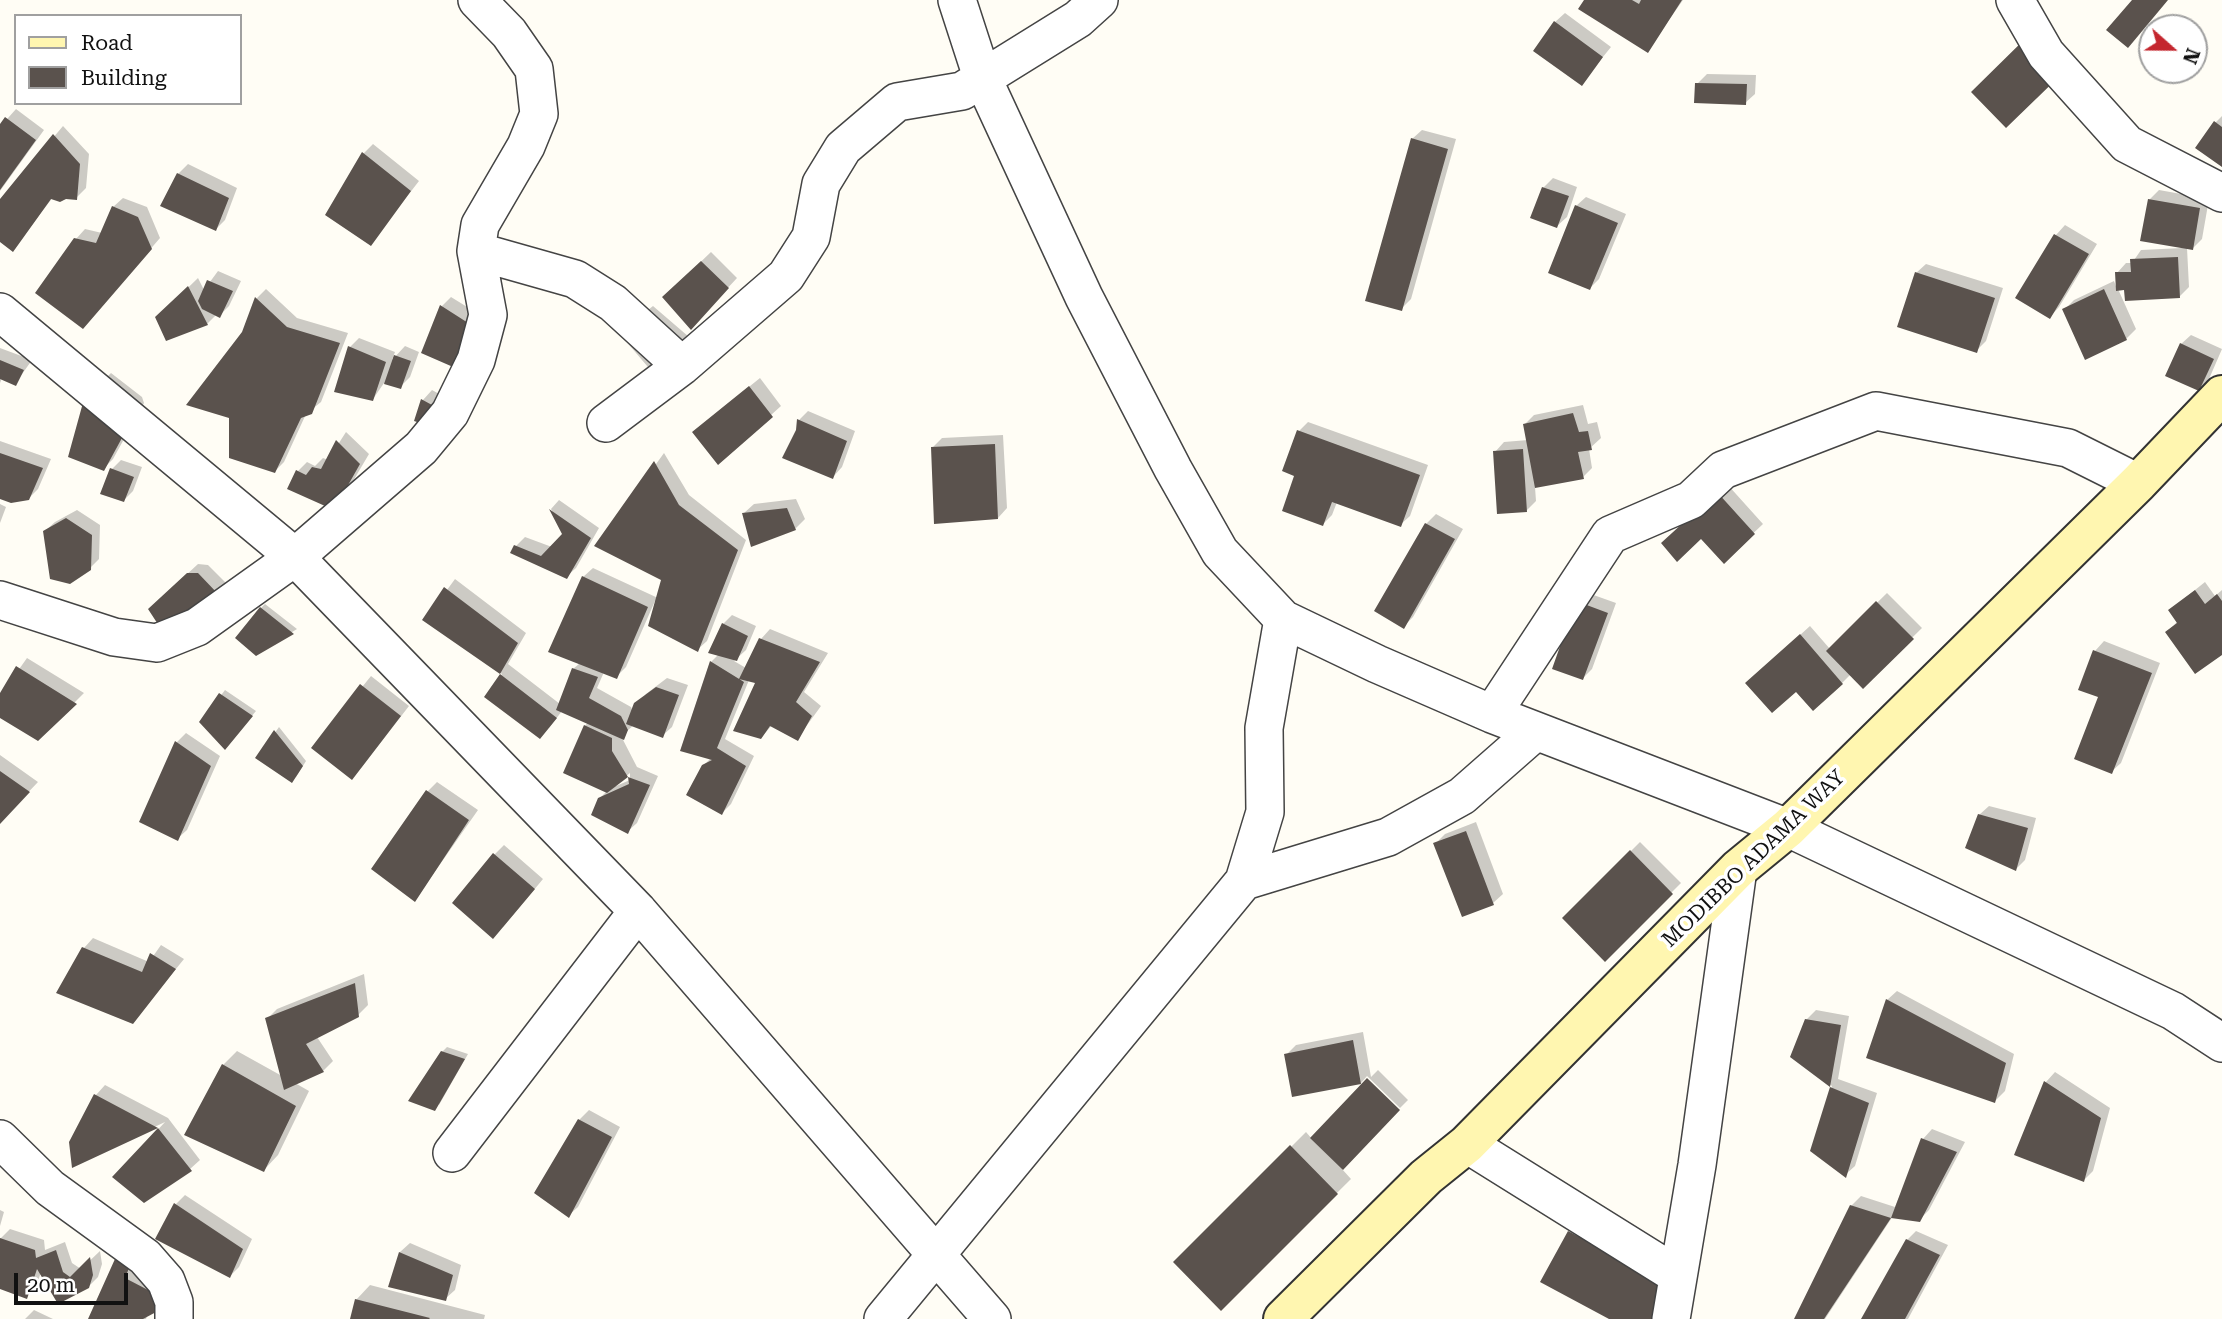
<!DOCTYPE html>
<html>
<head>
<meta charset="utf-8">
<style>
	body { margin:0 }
	#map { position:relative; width:2222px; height:1319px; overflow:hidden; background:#fffdf5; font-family:"Roboto Serif",serif }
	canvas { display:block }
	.legend { position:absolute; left:14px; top:14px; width:228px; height:91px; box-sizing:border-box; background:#fff; border:2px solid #a0a0a0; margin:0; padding:9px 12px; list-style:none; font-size:21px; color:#111 }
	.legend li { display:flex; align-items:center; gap:14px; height:35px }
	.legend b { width:35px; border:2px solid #a0a0a0 }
	.north { position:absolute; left:2138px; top:14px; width:70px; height:70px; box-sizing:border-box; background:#fff; border:2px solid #a0a0a0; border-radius:50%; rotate:111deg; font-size:19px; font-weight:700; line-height:28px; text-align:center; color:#111 }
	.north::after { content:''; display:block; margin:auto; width:24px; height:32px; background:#c4262e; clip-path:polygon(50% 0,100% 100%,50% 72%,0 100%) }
	.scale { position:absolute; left:14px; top:1273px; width:114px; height:32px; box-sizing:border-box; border:4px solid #111; border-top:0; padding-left:9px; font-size:21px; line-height:24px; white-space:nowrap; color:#111; -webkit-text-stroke:5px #fff; paint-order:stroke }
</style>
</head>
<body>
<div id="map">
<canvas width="2222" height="1319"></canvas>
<ul class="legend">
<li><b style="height:9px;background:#fff6b0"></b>Road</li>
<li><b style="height:19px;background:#5a524d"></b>Building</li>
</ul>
<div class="north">N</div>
<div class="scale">20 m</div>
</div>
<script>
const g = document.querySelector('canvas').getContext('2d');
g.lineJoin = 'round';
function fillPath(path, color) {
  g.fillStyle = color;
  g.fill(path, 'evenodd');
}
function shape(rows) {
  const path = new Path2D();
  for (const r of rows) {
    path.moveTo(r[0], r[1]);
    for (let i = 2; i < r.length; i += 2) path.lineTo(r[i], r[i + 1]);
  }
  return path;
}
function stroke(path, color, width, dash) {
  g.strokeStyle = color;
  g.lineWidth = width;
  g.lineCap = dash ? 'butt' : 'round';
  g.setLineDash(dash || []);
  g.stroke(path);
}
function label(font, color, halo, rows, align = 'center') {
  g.font = font + ' "Roboto Serif",serif';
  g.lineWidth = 7;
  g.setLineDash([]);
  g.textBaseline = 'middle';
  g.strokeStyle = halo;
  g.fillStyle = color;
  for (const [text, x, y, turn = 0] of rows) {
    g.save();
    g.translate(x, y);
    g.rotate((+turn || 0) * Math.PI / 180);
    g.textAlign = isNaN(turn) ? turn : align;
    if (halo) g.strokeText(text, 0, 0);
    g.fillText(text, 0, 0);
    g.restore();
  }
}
const shadow = shape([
	[1586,0,1683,0,1647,51],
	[1565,13,1611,47,1581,84,1555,22],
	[1707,74,1756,75,1755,94,1745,103,1697,84],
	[16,109,44,130,0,191,0,127],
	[2222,116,2222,165,2215,123],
	[63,126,89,154,86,188,76,198,53,197,13,250,0,239,0,201],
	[1422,130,1456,139,1411,299,1401,309,1412,139],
	[373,144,419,181,371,243,327,215,364,153],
	[188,164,237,188,225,220,216,229,178,174],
	[1553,178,1577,187,1567,217,1557,226,1543,188],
	[2159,190,2209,199,2202,239,2192,249,2187,248,2189,287,2179,297,2118,289,2136,329,2126,339,2064,310,2074,300,2114,281,2117,289,2117,273,2126,263,2132,263,2141,250,2182,248,2149,200],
	[1586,197,1626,214,1599,279,1590,288,1576,206],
	[123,198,147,207,160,238,92,317,76,239,85,229,102,233,113,207],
	[2065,225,2097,244,2059,307,2050,317,2018,298,2056,235],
	[711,252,737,278,700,318,664,297],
	[1926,264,2003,288,1986,341,1976,351,1916,273],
	[218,271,241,281,229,306,220,315,217,314,207,324,164,311,198,278,204,290],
	[266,289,297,318,348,333,321,402,306,414,284,462,275,471,244,333,257,298],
	[451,297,485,318,469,359,442,306],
	[653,306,696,343,659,380,619,333],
	[2191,335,2222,349,2209,379,2199,389,2181,344],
	[359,338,395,352,392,360,405,346,419,352,410,377,400,387,384,383,373,399,350,347],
	[0,348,32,360,15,384,2,378,0,383],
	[111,373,142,397,144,403,113,459,103,469,102,382],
	[760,378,781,406,719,462,704,423],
	[432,390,441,395,425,423,416,420,423,400],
	[1583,405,1588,424,1597,422,1601,438,1589,449,1592,468,1583,477,1535,487,1536,501,1526,511,1495,452,1504,442,1528,440,1525,424,1534,415],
	[808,411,855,431,842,467,833,477,798,430,799,420],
	[1308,422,1428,465,1410,516,1400,525,1337,502,1332,515,1323,524,1296,475,1299,431],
	[346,432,369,454,343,498,298,471,307,462,315,466,323,458,328,460],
	[1003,435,1007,508,998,518,932,448,942,438],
	[0,441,51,459,38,489,28,499,0,496],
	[664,453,689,495,746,540,707,641,697,650,655,601,626,667,616,677,604,672,597,688,631,707,633,712,646,694,667,678,688,685,672,727,662,736,634,725,621,736,637,767,658,776,637,823,627,832,599,799,607,791,585,726,588,722,562,711,549,728,486,697,502,674,425,620,455,579,526,633,508,664,560,704,573,669,580,663,583,577,593,568,658,598,663,579,597,546],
	[630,773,630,780,616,786,615,785],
	[121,460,142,467,133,491,124,500,112,469],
	[1727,484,1763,524,1724,561,1702,537],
	[796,499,805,519,795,529,744,513,754,504],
	[559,500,599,528,576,568,566,577,515,547,525,537,552,547,565,534,551,509],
	[0,504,6,507,0,523],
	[77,510,100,525,99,559,89,569,45,531,55,522],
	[1436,514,1463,529,1413,617,1403,627,1376,611,1426,524],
	[198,564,208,565,227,584,193,619,160,599],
	[2205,582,2215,596,2222,590,2222,652,2167,632,2178,621,2170,610],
	[1588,593,1616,603,1592,669,1583,678,1554,668],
	[1887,593,1922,628,1863,686,1851,674,1842,683,1757,674,1810,626,1830,649],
	[265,604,297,629,257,654,261,608],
	[732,615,756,626,746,650,734,661,746,668,761,639,770,629,828,653,804,692,821,706,797,739,772,725,761,738,757,682,749,680,725,739,754,756,731,804,722,813,703,766,711,758,711,662,719,654,723,624],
	[2104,641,2160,663,2121,763,2111,772,2095,651],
	[27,658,84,693,38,739,0,716,0,696],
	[371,676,409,706,361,768,313,748],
	[225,690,256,711,229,743,201,722],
	[279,727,306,761,296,777,257,758],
	[186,733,220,756,187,830,177,839,177,742],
	[0,755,38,782,0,822],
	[437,782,478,810,415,900,428,791],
	[1989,806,2036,818,2025,860,2016,869,1979,815],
	[1476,822,1503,894,1493,903,1463,915,1435,844,1445,834],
	[1640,842,1681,883,1605,959,1564,918],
	[504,845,543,879,503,927,494,855],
	[93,938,149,962,161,945,184,959,133,1022,84,948],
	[364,974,368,1005,358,1015,317,1037,333,1061,323,1071,295,1083,309,1091,278,1155,264,1170,223,1065,237,1051,282,1076,267,1019,277,1009],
	[1897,991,2014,1054,2005,1091,1995,1101,1887,1000],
	[1816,1010,1849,1016,1838,1079,1877,1093,1855,1166,1845,1175,1812,1151,1832,1086,1792,1056,1806,1020],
	[1363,1032,1371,1077,1378,1070,1408,1100,1400,1108,1367,1076,1361,1083,1286,1055,1296,1045],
	[447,1047,468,1054,439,1105,442,1052],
	[2055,1072,2110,1108,2093,1171,2084,1180,2016,1154,2046,1082],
	[105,1085,168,1118,200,1160,190,1169,114,1177,165,1122,74,1165,70,1142,96,1095],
	[589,1110,620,1127,578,1207,568,1216,579,1120],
	[1398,1111,1342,1169,1351,1179,1221,1308,1176,1262,1306,1132,1312,1139],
	[1932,1129,1965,1142,1929,1210,1919,1220,1893,1216,1825,1319,1795,1319,1851,1206,1861,1196,1895,1207,1923,1139],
	[185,1195,252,1239,239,1267,230,1276,176,1204],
	[0,1210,4,1212,0,1226],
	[1584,1217,1661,1319,1613,1319,1543,1281,1569,1232],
	[10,1229,44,1240,45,1250,65,1242,72,1263,81,1269,100,1251,102,1264,98,1277,88,1287,41,1272,36,1287,26,1297,0,1287,0,1239],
	[1916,1231,1948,1245,1908,1319,1863,1319,1907,1240],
	[410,1243,461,1265,455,1290,445,1299,390,1286,400,1252],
	[120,1251,159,1281,146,1319,89,1319],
	[370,1285,485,1315,484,1319,352,1319,356,1300],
	[34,1310,53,1319,25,1319]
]);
const building = shape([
	[1584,0,1632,0,1639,4,1641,0,1682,0,1648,53,1578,9],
	[2132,0,2168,0,2128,48,2106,30],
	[1554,21,1603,57,1582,86,1533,51],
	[2032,32,2068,68,2006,128,1971,92],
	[1695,83,1747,84,1746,105,1694,103],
	[5,117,36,140,0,190,0,124],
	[2214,121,2222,127,2222,167,2195,148],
	[53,134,80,164,77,200,66,199,60,202,51,199,13,252,0,242,0,199],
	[1411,138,1448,149,1402,311,1365,301],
	[362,152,411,191,371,246,325,215],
	[177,173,229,198,216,231,160,206],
	[1542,187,1569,196,1557,228,1530,218],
	[2148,199,2200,208,2193,250,2140,241],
	[1575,205,1618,223,1590,290,1548,273],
	[112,206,138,217,152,249,83,329,35,293,74,238,96,243],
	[2054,234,2089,254,2050,319,2015,298],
	[2178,257,2180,298,2125,301,2124,290,2116,291,2115,272,2131,272,2130,259],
	[701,261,729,288,691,330,662,297],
	[1915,272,1995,298,1977,353,1897,327],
	[207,280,233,291,220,318,202,309,198,301],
	[188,286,208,325,166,341,155,317],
	[2104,289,2127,340,2085,360,2062,309],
	[255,297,287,327,340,343,312,414,301,418,275,473,229,458,229,418,186,405,242,332],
	[440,305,476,328,460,370,421,353],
	[2180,343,2214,359,2199,391,2165,376],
	[348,346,386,362,373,401,334,392],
	[394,355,411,361,401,389,384,384],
	[0,360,24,370,16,386,0,379],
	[749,386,773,417,718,465,692,432],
	[84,399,135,414,104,471,68,457],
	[421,399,432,405,426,425,414,421],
	[1573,413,1579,432,1588,431,1592,450,1578,452,1584,479,1535,488,1523,424],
	[797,419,847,441,833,479,782,458,796,430],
	[1297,430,1420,475,1401,527,1332,502,1323,526,1282,511,1294,476,1282,471],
	[336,440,360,464,334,510,287,489,296,470,306,475,312,467,321,469],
	[995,444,998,519,934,524,931,447],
	[1523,449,1527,512,1497,514,1493,451],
	[0,453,43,468,29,500,11,503,0,499],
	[654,461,679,505,738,550,698,652,648,626,661,580,594,546],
	[110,468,134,477,124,502,100,494],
	[1717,492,1755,534,1724,564,1701,539,1677,562,1661,543],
	[787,508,796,530,751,547,742,513],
	[549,509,591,538,567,579,510,553,514,545,541,556,562,534],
	[66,518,92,535,91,570,70,584,50,579,43,531],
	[1425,523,1455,539,1404,629,1374,611],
	[187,573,198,573,219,595,163,632,148,609],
	[582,576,648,607,617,679,548,652],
	[444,587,518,643,500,674,557,718,540,739,484,697,500,674,422,620],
	[2195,590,2205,604,2217,594,2222,601,2222,655,2195,674,2165,632,2177,623,2168,610],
	[1576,601,1608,613,1583,680,1552,669],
	[1876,601,1914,639,1863,689,1826,651],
	[260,607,294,634,256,656,235,638],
	[722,623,748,636,737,661,708,653],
	[1800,634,1843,684,1813,711,1796,692,1772,713,1745,683],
	[759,638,820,662,796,702,812,716,798,741,770,726,761,739,733,731,755,683,739,679],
	[2093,650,2152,673,2112,774,2074,759,2098,697,2078,690],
	[710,661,744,682,717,748,746,766,722,815,686,795,702,765,712,760,680,751],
	[16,666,77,704,38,741,0,718,0,693],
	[572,668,598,677,589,698,621,716,628,730,624,740,556,710],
	[360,684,401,716,352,780,311,748],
	[656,687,679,695,663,738,626,724,634,703],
	[219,693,253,716,225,750,199,722],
	[584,725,612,738,612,751,628,777,650,785,628,834,591,815,598,798,629,784,628,777,607,793,563,773],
	[274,730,303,766,292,783,255,758],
	[175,741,211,766,178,841,139,822],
	[0,771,30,792,0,824],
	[426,790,469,820,415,902,371,869],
	[1978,814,2028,828,2016,871,1965,848],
	[1466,831,1494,905,1462,917,1433,843],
	[1630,850,1673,894,1605,962,1562,918],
	[493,853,535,889,493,939,452,903],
	[82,947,142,972,150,953,176,969,133,1024,56,993],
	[355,983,359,1017,306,1044,324,1072,284,1090,265,1018],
	[1886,999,2006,1063,1995,1103,1866,1058],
	[1805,1019,1841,1025,1830,1087,1869,1103,1846,1178,1810,1151,1830,1087,1790,1057],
	[1353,1040,1361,1084,1292,1097,1284,1054],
	[441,1051,465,1059,435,1111,408,1101],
	[222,1064,296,1106,264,1172,184,1135],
	[1367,1078,1400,1110,1343,1170,1310,1138],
	[2044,1081,2101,1118,2084,1182,2014,1155],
	[94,1094,158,1128,72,1168,69,1142],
	[578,1119,612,1137,569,1218,534,1193],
	[158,1128,192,1171,144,1203,112,1177],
	[1921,1138,1957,1152,1920,1222,1891,1218,1824,1319,1794,1319,1850,1205,1891,1218],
	[1290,1145,1338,1194,1221,1311,1173,1262],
	[174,1203,243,1249,230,1278,155,1239],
	[1568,1231,1673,1287,1656,1319,1609,1319,1540,1282],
	[0,1238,35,1250,36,1258,56,1250,63,1272,70,1277,90,1257,93,1275,89,1288,58,1304,37,1269,27,1299,0,1289],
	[1906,1239,1940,1255,1905,1319,1861,1319],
	[119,1250,134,1256,125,1278,150,1291,155,1282,158,1311,143,1319,88,1319],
	[399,1252,453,1275,446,1301,388,1287],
	[355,1299,430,1318,429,1319,350,1319]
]);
const street = shape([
	[957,0,982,77,1084,297,1173,469,1220,552,1283,619,1377,664,1492,714,1788,828,2173,1011,2222,1043],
	[2015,0,2046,54,2127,144,2222,193],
	[476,251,575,279,613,303,682,366],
	[0,312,295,557,638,911,992,1319],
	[606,423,682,366,786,276,811,237,821,184,843,148,897,102,962,91,1078,19,1099,0],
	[0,600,114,637,157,643,197,627,295,557,421,448,450,413,476,360,488,315,476,251,480,225,526,146,539,114,534,69,509,33,477,0],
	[1492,714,1610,535,1691,500,1723,470,1876,411,2068,448,2138,483],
	[1244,881,1388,837,1462,796,1536,731],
	[0,1139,50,1188,145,1257,166,1281,174,1302,174,1319],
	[1467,1144,1677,1275],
	[452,1153,638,911],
	[883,1319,1244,881,1265,812,1264,728,1283,619],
	[1671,1319,1697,1165,1738,869]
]);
const secondary = shape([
	[1283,1319,1426,1177,1467,1144,1738,869,1788,828,2138,483,2222,395]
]);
const streetNames = [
	["MODIBBO ADAMA WAY",1754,859,-44]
];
fillPath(shadow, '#0003');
fillPath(building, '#5a524d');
stroke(street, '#444', 40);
stroke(secondary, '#333', 42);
stroke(street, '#fff', 37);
stroke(secondary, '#fff6b0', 38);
label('21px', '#111', '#fff', streetNames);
</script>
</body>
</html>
